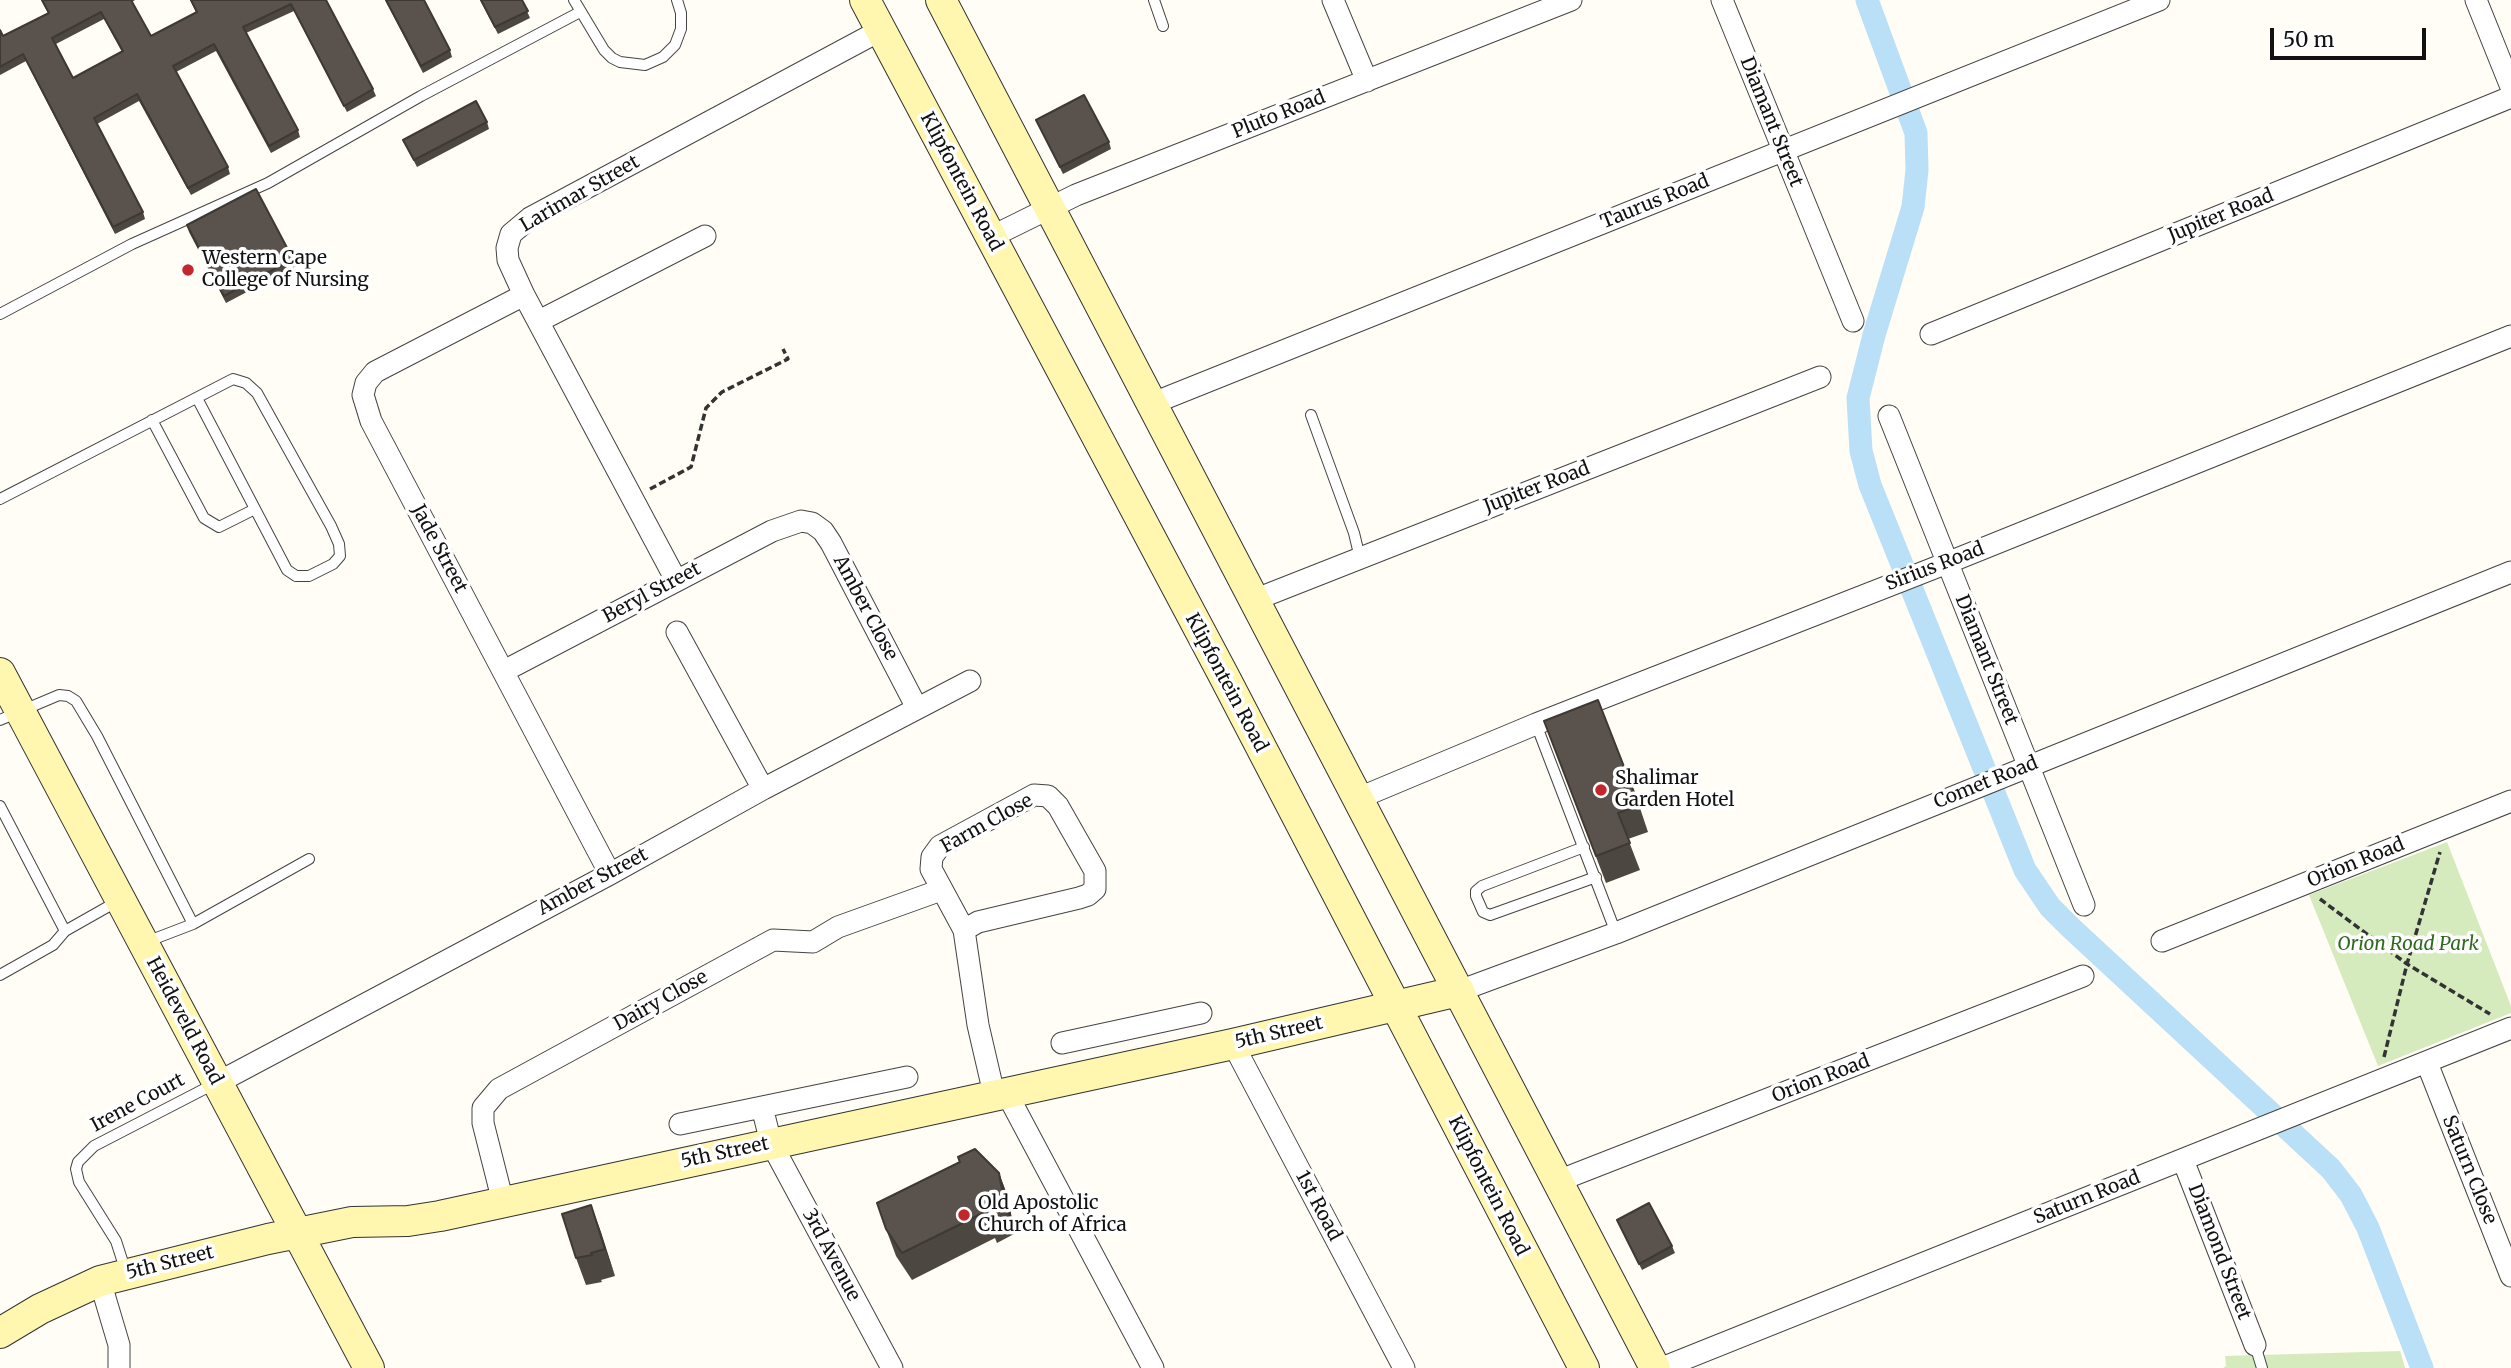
<!DOCTYPE html>
<html>
<head>
<meta charset="utf-8">
<style>
	body { margin:0 }
	#map { position:relative; width:2511px; height:1368px; overflow:hidden; background:#fffdf5; font-family:Merriweather,serif }
	canvas { display:block }
	.scale { position:absolute; left:2270px; top:28px; width:156px; height:32px; box-sizing:border-box; border:4px solid #111; border-top:0; padding-left:9px; font-size:21px; line-height:24px; white-space:nowrap; color:#111; -webkit-text-stroke:5px #fff; paint-order:stroke }
</style>
</head>
<body>
<div id="map">
<canvas width="2511" height="1368"></canvas>
<div class="scale">50 m</div>
</div>
<script>
const g = document.querySelector('canvas').getContext('2d');
g.lineJoin = 'round';
function fillPath(path, color) {
  g.fillStyle = color;
  g.fill(path, 'evenodd');
}
function shape(rows) {
  const path = new Path2D();
  for (const r of rows) {
    path.moveTo(r[0], r[1]);
    for (let i = 2; i < r.length; i += 2) path.lineTo(r[i], r[i + 1]);
  }
  return path;
}
function stroke(path, color, width, dash) {
  g.strokeStyle = color;
  g.lineWidth = width;
  g.lineCap = dash ? 'butt' : 'round';
  g.setLineDash(dash || []);
  g.stroke(path);
}
function label(font, color, halo, rows, align = 'center') {
  g.font = font + ' Merriweather,serif';
  g.lineWidth = 7;
  g.setLineDash([]);
  g.textBaseline = 'middle';
  g.strokeStyle = halo;
  g.fillStyle = color;
  for (const [text, x, y, turn = 0] of rows) {
    g.save();
    g.translate(x, y);
    g.rotate((+turn || 0) * Math.PI / 180);
    g.textAlign = isNaN(turn) ? turn : align;
    if (halo) g.strokeText(text, 0, 0);
    g.fillText(text, 0, 0);
    g.restore();
  }
}
const green = shape([
	[2447,842,2511,1006,2511,1013,2378,1066,2309,895],
	[2400,1351,2405,1368,2223,1368,2226,1366,2225,1356]
]);
const canal = shape([
	[1867,0,1916,133,1917,170,1913,207,1874,335,1858,398,1861,451,1870,485,2025,870,2050,907,2070,927,2331,1169,2351,1195,2368,1228,2422,1368]
]);
const path = shape([
	[650,489,691,467,706,408,722,392,788,359,783,349],
	[2320,899,2407,964,2490,1014],
	[2384,1057,2407,964,2440,852]
]);
const lane = shape([
	[574,0,604,50,612,58,620,62,645,65,663,57,675,45,681,29,681,13,677,0],
	[1154,0,1163,26],
	[0,314,132,244,268,183,421,96,580,12],
	[1311,415,1354,533,1360,558],
	[152,420,204,518,219,527,255,509],
	[0,499,233,379,246,383,257,393,331,526,339,544,340,556,333,564,309,576,296,576,287,570,197,398],
	[0,720,59,695,68,696,76,701,97,736,193,924],
	[1536,724,1616,933],
	[0,806,65,931],
	[1584,847,1482,886,1476,891,1476,896,1483,912,1490,915,1596,877],
	[146,942,193,924,309,859],
	[0,975,53,945,65,931,118,901],
	[126,1272,116,1241,79,1182,76,1169,78,1162,94,1146,214,1084],
	[2255,1345,2262,1368]
]);
const street = shape([
	[1333,0,1367,81],
	[1722,0,1853,321],
	[2476,0,2511,87],
	[991,237,1076,195,1571,0],
	[524,295,375,372,366,383,363,395,371,421,610,874],
	[539,321,705,236],
	[1931,334,2511,97],
	[1151,404,2159,0],
	[1889,416,2084,905],
	[676,580,524,295,508,260,507,248,511,234,530,218,881,30],
	[1254,600,1820,377],
	[677,632,763,789],
	[504,671,772,531,801,521,812,523,823,531,831,543,917,708],
	[1359,798,1536,724,1947,563,2511,336],
	[964,930,978,922,1079,898,1088,895,1095,889,1095,871,1058,806,1048,796,1034,795,940,846,932,857,931,869,964,930,978,1025,994,1094],
	[2162,941,2511,801],
	[1459,991,1616,933,2511,572],
	[1062,1043,1201,1013],
	[1233,1044,1404,1368],
	[2427,1063,2511,1276],
	[217,1083,610,874,763,789,970,681],
	[1006,1092,1153,1368],
	[762,1107,771,1143,892,1368],
	[680,1124,907,1077],
	[2183,1160,2255,1345],
	[1558,1181,2083,976],
	[503,1202,483,1123,483,1108,499,1089,773,940,813,942,838,927,941,890],
	[100,1281,119,1345,119,1368],
	[1662,1368,2511,1028]
]);
const secondary = shape([
	[865,0,1224,676,1584,1368],
	[941,0,1655,1368],
	[0,673,369,1368],
	[0,1333,40,1309,100,1281,268,1239,352,1222,408,1221,440,1216,1233,1044,1459,991]
]);
const wall = shape([
	[41,0,135,0,132,2,151,36,196,12,190,0,326,0,373,89,376,96,347,112,294,11,246,33,298,130,300,137,271,153,216,51,176,72,228,167,230,174,191,195,139,101,97,124,143,212,145,219,115,234,26,61,0,75,0,30,3,36,48,13],
	[104,19,122,52,73,78,56,44],
	[385,0,424,0,450,50,452,57,423,73],
	[480,0,522,0,530,18,498,34],
	[1036,120,1109,142,1111,149,1063,174],
	[487,122,489,129,417,167,403,140],
	[187,225,293,259,296,266,226,303,189,232],
	[1544,721,1639,805,1648,832,1628,839,1640,870,1606,883],
	[958,1157,999,1173,1009,1200,1014,1234,997,1243,995,1238,912,1280,896,1256,886,1229,959,1162],
	[591,1205,615,1276,601,1280,602,1282,586,1285,576,1258],
	[1617,1220,1672,1246,1675,1253,1642,1270]
]);
const shadedWall = shape([
	[999,1173,1009,1200,1014,1234,1005,1207],
	[591,1205,601,1232,615,1276,605,1249]
]);
const building = shape([
	[42,0,131,0,151,36,197,12,191,0,326,0,373,89,344,106,291,4,243,27,298,130,269,146,214,44,173,66,228,167,188,188,137,94,94,118,143,212,113,227,23,54,0,67,0,30,3,36,49,13,42,0],
	[101,12,123,51,73,78,52,38,101,12],
	[386,0,424,0,450,50,421,66,386,0],
	[481,0,522,0,528,11,495,27,481,0],
	[1084,95,1109,142,1060,167,1036,120,1084,95],
	[476,101,487,122,414,160,403,140,476,101],
	[256,189,293,259,224,296,187,225,256,189],
	[1598,700,1639,805,1618,813,1630,843,1596,856,1544,721,1598,700],
	[975,1149,999,1173,1005,1207,987,1216,985,1212,902,1253,886,1229,877,1203,960,1162,958,1157,975,1149],
	[1649,1203,1672,1246,1639,1264,1617,1220,1649,1203],
	[591,1205,605,1249,591,1253,592,1255,576,1258,562,1214,591,1205]
]);
const markers = [
	[188,270,7,"#c4262e"],
	[1601,790,7,"#c4262e"],
	[964,1215,7,"#c4262e"]
];
const streetNames = [
	["Pluto Road",1279,115,-22],
	["Diamant Street",1771,122,68],
	["Klipfontein Road",961,182,62],
	["Larimar Street",580,194,-30],
	["Taurus Road",1655,202,-22],
	["Jupiter Road",2221,216,-22],
	["Jupiter Road",1537,488,-21],
	["Jade Street",439,549,62],
	["Sirius Road",1935,567,-21],
	["Beryl Street",652,593,-28],
	["Amber Close",865,608,62],
	["Diamant Street",1986,660,68],
	["Klipfontein Road",1226,683,62],
	["Comet Road",1986,783,-22],
	["Farm Close",987,824,-29],
	["Orion Road",2356,863,-22],
	["Amber Street",593,882,-28],
	["Dairy Close",661,1001,-29],
	["Heideveld Road",184,1021,62],
	["5th Street",1279,1033,-13],
	["Orion Road",1821,1079,-21],
	["Irene Court",138,1103,-28],
	["5th Street",725,1153,-12],
	["Saturn Close",2469,1170,68],
	["Klipfontein Road",1488,1186,63],
	["Saturn Road",2087,1198,-22],
	["1st Road",1318,1206,62],
	["Diamond Street",2219,1252,69],
	["3rd Avenue",831,1255,62],
	["5th Street",170,1263,-14]
];
const poiNames = [
	["Western Cape",202,259],
	["College of Nursing",202,281],
	["Shalimar",1615,779],
	["Garden Hotel",1615,801],
	["Old Apostolic",978,1204],
	["Church of Africa",978,1226]
];
const parkNames = [
	["Orion Road Park",2408,945]
];
fillPath(green, '#d5ebbd');
stroke(canal, '#b9e0f7', 23);
stroke(lane, '#444', 12);
stroke(street, '#444', 23);
stroke(secondary, '#333', 32);
stroke(path, '#333', 3.5, [7, 3.5]);
stroke(lane, '#fff', 10);
stroke(street, '#fff', 21);
stroke(secondary, '#fff6b0', 30);
fillPath(wall, '#4d4742');
fillPath(shadedWall, '#3f3936');
fillPath(building, '#5a524d');
stroke(building, '#3f3936', 2);
for (const [x, y, r, color] of markers) {
  const dot = new Path2D();
  dot.arc(x, y, r, 0, 2 * Math.PI);
  g.fillStyle = color;
  g.fill(dot);
  stroke(dot, '#fff', 2.5);
}
label('19px', '#111', '#fff', streetNames);
label('19px', '#111', '#fff', poiNames, 'left');
label('italic 19px', '#2f6b1f', '#fff', parkNames);
</script>
</body>
</html>
